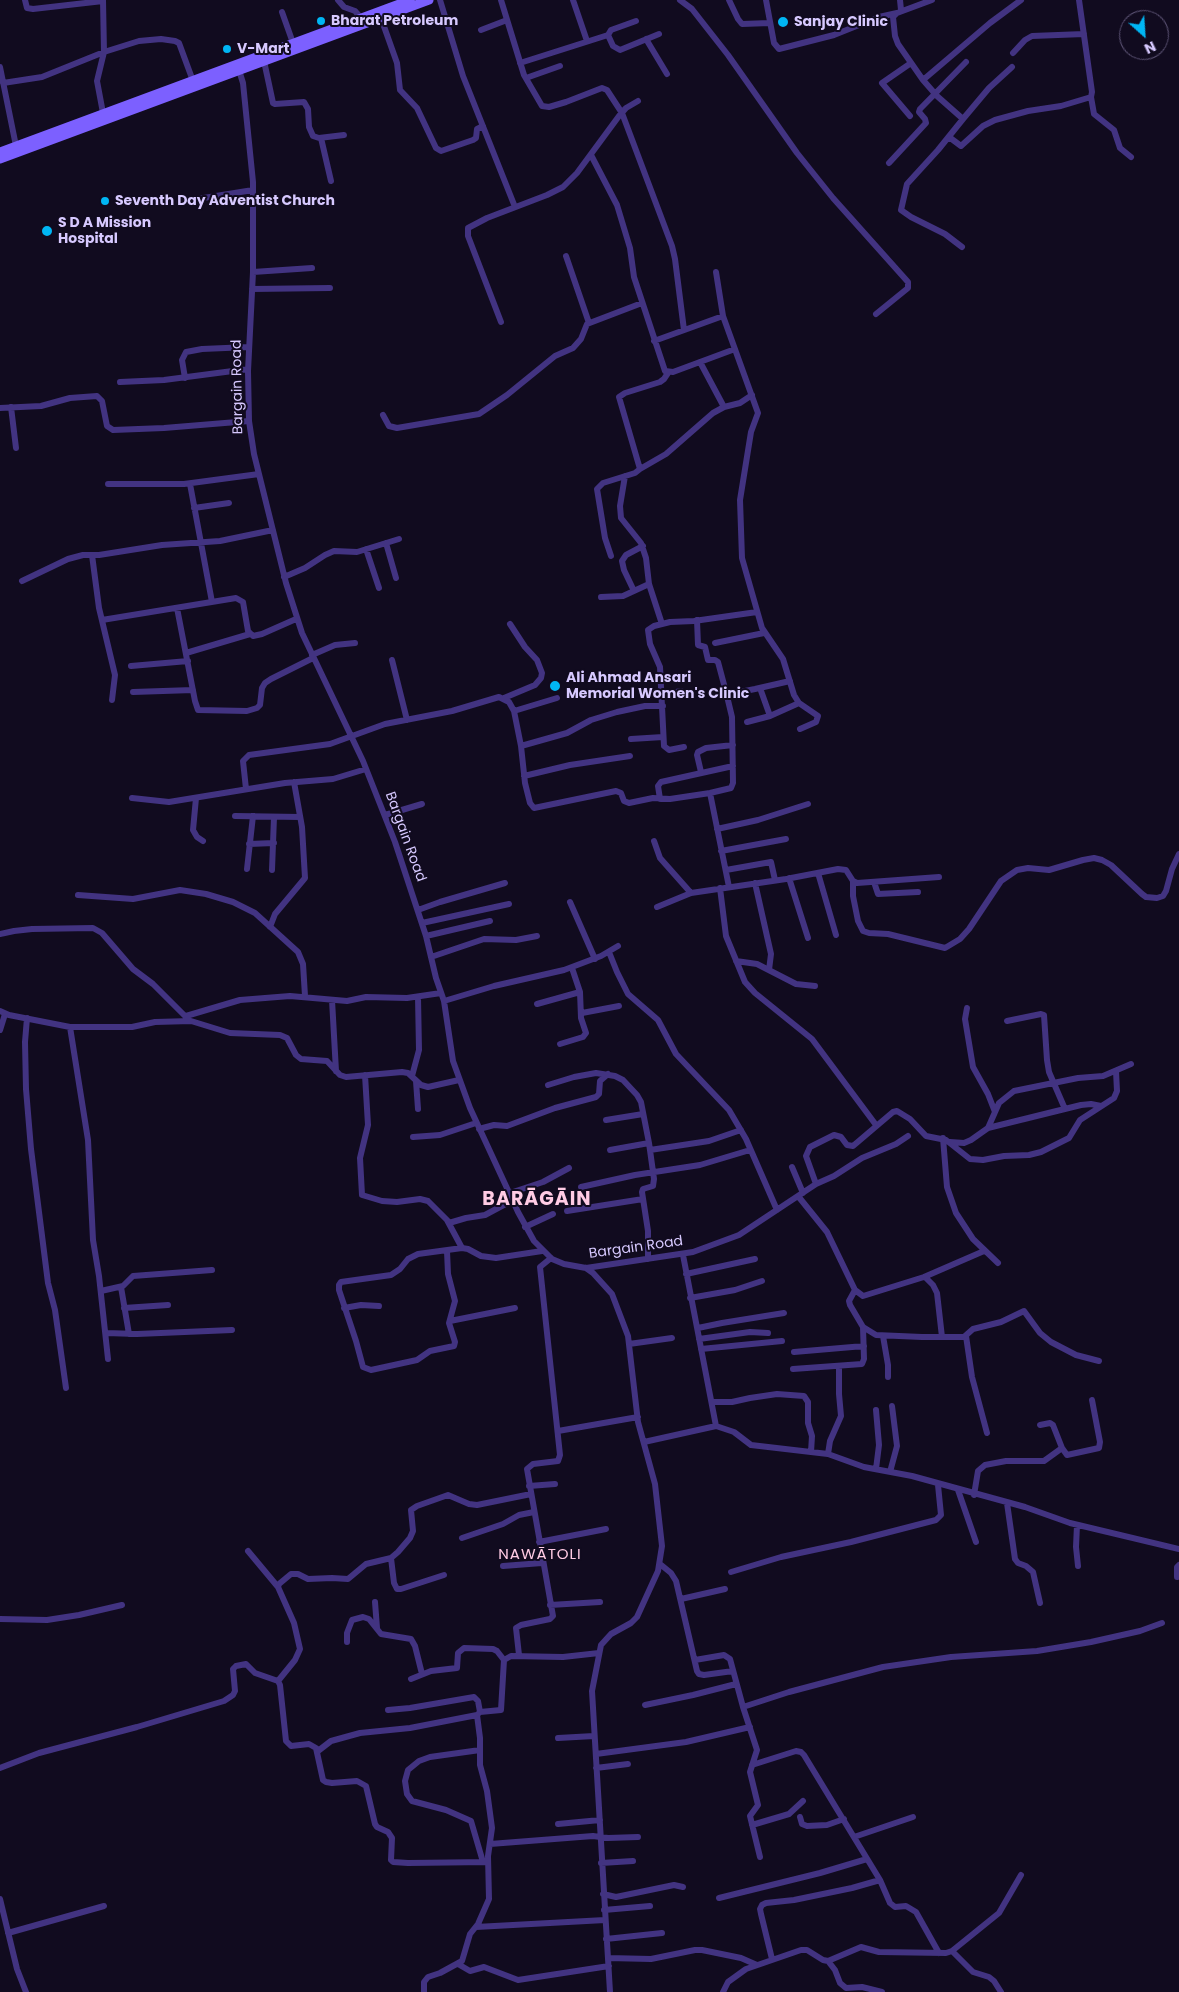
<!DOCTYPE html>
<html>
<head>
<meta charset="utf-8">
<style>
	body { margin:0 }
	#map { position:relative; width:1179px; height:1992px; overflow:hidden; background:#110b1f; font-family:Poppins,sans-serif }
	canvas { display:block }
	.north { position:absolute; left:1119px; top:10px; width:50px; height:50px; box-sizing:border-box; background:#110b1f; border:1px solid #605779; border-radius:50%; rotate:154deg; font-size:14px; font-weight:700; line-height:20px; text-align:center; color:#d7c9ff }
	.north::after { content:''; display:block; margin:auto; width:18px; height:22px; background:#00b6f4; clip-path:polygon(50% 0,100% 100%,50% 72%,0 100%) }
</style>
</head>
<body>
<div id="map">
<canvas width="1179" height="1992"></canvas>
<div class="north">N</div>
</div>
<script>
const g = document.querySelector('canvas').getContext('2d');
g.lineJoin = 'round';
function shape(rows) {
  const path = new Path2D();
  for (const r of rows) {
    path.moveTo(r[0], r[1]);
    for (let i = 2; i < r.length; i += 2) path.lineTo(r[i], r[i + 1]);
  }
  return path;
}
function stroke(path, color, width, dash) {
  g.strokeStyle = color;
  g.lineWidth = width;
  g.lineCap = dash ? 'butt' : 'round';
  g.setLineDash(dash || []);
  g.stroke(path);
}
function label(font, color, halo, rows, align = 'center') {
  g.font = font + ' Poppins,sans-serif';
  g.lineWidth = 4;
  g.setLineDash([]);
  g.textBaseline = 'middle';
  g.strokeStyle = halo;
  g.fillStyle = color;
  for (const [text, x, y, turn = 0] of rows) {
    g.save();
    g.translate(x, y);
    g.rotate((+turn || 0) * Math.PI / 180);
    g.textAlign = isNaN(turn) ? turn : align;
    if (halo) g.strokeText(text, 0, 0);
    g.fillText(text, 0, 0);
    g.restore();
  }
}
const street = shape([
	[25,0,27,8,33,9,103,1],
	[103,0,104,52,97,81,103,113],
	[338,0,344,7,355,11,361,18],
	[440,0,463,76,515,207],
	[501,0,524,75,542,106,549,107,566,102,602,88,607,90,622,113,672,246,675,259,684,330],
	[573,0,587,41],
	[680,0,692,9,728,55,797,153,833,198,908,282,908,288,876,314],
	[729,0,738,19,742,24,770,23],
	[766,0,774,43,779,49,834,35,879,17,897,13],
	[900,0,901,10],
	[932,0,897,13,893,17,895,36,898,44,923,80,937,96,963,119,989,88,1012,67],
	[282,12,293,43],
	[381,18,397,63,400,90,417,108,436,148,441,151,473,140,476,138,477,129,483,126],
	[481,30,507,20],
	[608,35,613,46,620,50,659,34],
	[646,39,667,74],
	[1013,53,1025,40,1032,36,1084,34],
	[264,61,273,103,275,104,304,102,308,109,309,127,313,136,319,138,344,135],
	[520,63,608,35,611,30,636,21],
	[0,67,16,146],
	[238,67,243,83,253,182,253,272,248,371,249,421,254,454,286,583,302,633,363,761,395,842,426,936,436,978,444,1001,453,1061,470,1108,518,1212,534,1241,552,1259,564,1264,586,1268,693,1252,739,1235,816,1184,834,1176,862,1158,896,1144,908,1136],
	[526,78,560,66],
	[923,80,990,23,1021,0],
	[3,83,42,77,104,52,139,41,161,39,175,41,179,43,193,81],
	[1091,97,1094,114,1114,130,1120,148,1131,157],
	[910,116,882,83,911,63],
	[949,137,961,146,983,126,995,120,1028,111,1061,106,1091,97,1092,92,1079,0],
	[321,138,331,181],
	[591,155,617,205,630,248,634,277,665,371,673,372,735,349],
	[889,163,926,123,925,119,919,112,920,109,966,62],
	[179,202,253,190],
	[962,247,945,234,911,217,901,210,907,184,938,150,963,119],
	[566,256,589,323],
	[253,272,312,268],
	[716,272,723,316,758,413,751,432,740,500,742,558,762,628,783,659,794,695,799,703,818,716,816,722,800,729],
	[252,289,330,288],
	[501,322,468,236,468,228,487,218,547,195,563,187,577,173,619,116,626,108,638,101],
	[654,341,723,316],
	[700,362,724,407],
	[185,378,182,360,186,352,202,349,249,347],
	[120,382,164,380,248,369],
	[11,407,16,448],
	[0,408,41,406,70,398,97,396,102,401,107,426,113,430,164,428,249,421],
	[383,415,389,426,397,428,479,414,507,395,555,356,573,348,581,339,587,324,642,303],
	[640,469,666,454,713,413,724,407,740,403,752,395],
	[625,476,620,506,621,518,641,543,646,558,649,584,662,624],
	[108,484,184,484,259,474],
	[190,484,212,602],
	[194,508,229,503],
	[386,543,396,578],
	[366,549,379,588],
	[92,555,99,608,115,675,112,700],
	[611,556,605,538,597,489,603,483,635,473,640,469,619,397,625,393,660,382,664,379,668,373],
	[284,577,305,568,325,555,334,551,357,552,399,539],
	[22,581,68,559,83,555,99,555,162,545,220,541,273,530],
	[634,591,624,570,622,561,626,555,643,546],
	[601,597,623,596,649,584],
	[177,608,195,701,198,710,247,711,257,708,260,705,262,688,265,683,271,679,313,658],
	[102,620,236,598,243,602,248,631,253,636,262,634,296,619],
	[697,620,698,645,705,647,708,660,715,660,718,662,726,692,730,694,755,689,790,681],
	[715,643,764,633],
	[186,653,250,634],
	[312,655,335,645,355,643],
	[392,660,407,720],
	[131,666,188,661],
	[760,688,770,716],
	[133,692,193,690],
	[662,695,681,691],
	[504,698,535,685,541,678,542,673,537,660,525,647,510,624],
	[514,711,557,698],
	[747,722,770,716,799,703],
	[631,739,663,737],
	[521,746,567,733,591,720,617,712,645,706,663,706],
	[684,747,669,750,664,746,660,667,650,644,648,630,654,626,670,622,694,621,757,612],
	[701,772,697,755,698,752,706,748,733,745],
	[524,776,570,765,630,756],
	[246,789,243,761,249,755,330,744,385,724,452,711,499,697,509,702,514,711,521,746,525,783,530,803,534,808,616,791,621,793,624,801,629,803,653,798,670,799,710,793,731,788,733,783,732,717,726,692],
	[710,793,729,887],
	[132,798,169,802,285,783,333,779,366,769],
	[196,798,193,830,197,837,203,841],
	[660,799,658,786,661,782,733,766],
	[385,815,422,804],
	[235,816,300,817],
	[717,829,758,820,808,804],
	[654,841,660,858,691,893],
	[249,844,274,843],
	[721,851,786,839],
	[247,869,253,816],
	[272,870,274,817],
	[726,870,771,862,775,880],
	[818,873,836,935],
	[789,878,808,938],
	[853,881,853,896,858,921,863,931,869,933,888,934,945,948,960,939,969,929,1001,881,1017,870,1028,868,1049,870,1083,860,1094,858,1102,860,1111,865,1142,894,1146,897,1157,898,1163,896,1166,891,1172,869,1179,854],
	[874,882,878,894,918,892],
	[755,883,771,954,769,970],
	[720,888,726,936,745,982,755,993,812,1039,876,1125],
	[78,895,133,899,180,890,206,894,233,902,255,913,298,952,303,964,305,996],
	[570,902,595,959],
	[657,907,691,893,786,879,838,869,846,870,853,881,857,883,939,877],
	[418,910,440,902,505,883],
	[422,923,509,904],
	[270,927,275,914,305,878,302,827,294,782],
	[0,934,14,931,32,929,93,928,102,933,133,969,153,984,188,1019],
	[426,936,490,921],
	[609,952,617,972,628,994,658,1020,676,1054,729,1110,746,1139,777,1210],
	[431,957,484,939,516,940,537,936],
	[736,961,757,964,796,984,815,986],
	[332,1000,336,1071],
	[444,1001,494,986,564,970,601,956,618,946],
	[537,1004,580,992],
	[967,1008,965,1019,973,1067,988,1094,995,1112],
	[0,1011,9,1015,70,1027,132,1027,155,1022,191,1021,230,1033,280,1035,287,1038,296,1055,301,1059,327,1061,340,1075,346,1077,402,1072,408,1073,421,1085,428,1087,459,1080],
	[582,1013,619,1006],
	[186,1016,240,1000,290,996,347,1001,366,997,407,998,441,993],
	[27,1018,25,1042,26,1089,31,1149,48,1283,55,1310,66,1388],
	[1007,1021,1041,1014,1044,1015,1047,1060,1049,1072,1065,1109],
	[70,1027,88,1140,93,1240,99,1276,108,1359],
	[0,1030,5,1014],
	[560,1044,583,1037,586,1033,581,1018,580,992,572,968],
	[365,1075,368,1125,360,1158,362,1195,382,1201,397,1202,420,1199,428,1201,447,1220,462,1248],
	[412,1076,419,1050,418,997],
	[416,1081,418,1109],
	[548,1085,574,1077,596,1073,615,1076,623,1080,637,1095,641,1102,649,1143,654,1179,653,1186,643,1189,642,1192,648,1231,648,1259],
	[606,1120,643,1114],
	[988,1128,999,1103,1014,1091,1078,1078,1103,1076,1131,1064],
	[479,1129,494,1125,507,1126,555,1108,596,1097,599,1094,600,1081,608,1074],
	[413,1137,440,1135,476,1123],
	[943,1138,947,1187,956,1213,973,1239,998,1263],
	[950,1142,964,1143,971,1140,988,1128,1000,1125,1081,1105,1091,1104,1101,1106],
	[610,1150,649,1143],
	[650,1150,709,1141,741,1130],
	[792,1167,803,1193],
	[816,1184,806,1156,810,1147,834,1135,841,1137,847,1145,853,1146,893,1112,897,1111,910,1119,926,1136,946,1140,970,1159,983,1160,1004,1156,1029,1155,1041,1152,1069,1138,1080,1120,1114,1098,1117,1091,1116,1071],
	[581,1187,635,1175,700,1165,750,1150],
	[510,1193,543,1182,569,1168],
	[798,1196,827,1232,855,1290,863,1296,924,1277,984,1251],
	[567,1211,643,1199],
	[449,1223,466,1218,485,1215,513,1200],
	[525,1227,553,1214],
	[447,1251,448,1274,455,1301,449,1323,455,1342,454,1346,430,1351,417,1360,371,1370,363,1367,356,1341,339,1290,339,1285,341,1282,391,1275,400,1269,408,1259,418,1254,462,1248,468,1249,481,1256,496,1258,542,1251],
	[683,1255,716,1426],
	[586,1268,593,1273,612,1294,628,1336,638,1422,655,1484,662,1546,658,1571,637,1617,631,1623,611,1634,601,1645,592,1691,610,1992],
	[686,1274,755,1259],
	[925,1277,933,1285,937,1293,942,1337],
	[121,1287,129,1334],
	[855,1290,849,1301,850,1305,863,1327,876,1335,922,1337,964,1337,973,1329,1001,1322,1024,1311,1040,1333,1051,1342,1076,1355,1099,1361],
	[101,1291,123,1286,133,1276,212,1270],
	[690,1298,735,1290,762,1281],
	[124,1308,168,1305],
	[344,1308,361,1305,379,1306],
	[450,1321,515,1308],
	[698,1328,722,1323,784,1313],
	[106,1333,137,1334,232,1330],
	[883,1336,888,1365,888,1377],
	[966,1336,972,1377,987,1433],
	[699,1339,750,1332,768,1333],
	[629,1344,672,1338],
	[701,1349,782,1341],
	[794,1352,864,1346],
	[793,1369,862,1364,864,1359,863,1327],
	[712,1402,732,1402,750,1398,777,1394,804,1396,808,1402,808,1423,812,1436,811,1452],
	[876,1410,879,1445,876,1469],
	[1040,1425,1050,1423,1053,1425,1062,1448],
	[558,1431,638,1417],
	[644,1442,716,1426,734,1432,751,1445,828,1454,864,1467,912,1476,1025,1507,1070,1523,1179,1549],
	[828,1454,830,1441,841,1416,839,1394,839,1367],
	[890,1472,897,1446,892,1406],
	[529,1486,555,1484],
	[958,1490,976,1542],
	[974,1495,978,1471,985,1465,1006,1461,1044,1461,1062,1448,1067,1455,1099,1448,1100,1442,1092,1400],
	[1007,1503,1015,1559,1018,1563,1026,1566,1033,1572,1040,1603],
	[1077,1525,1076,1547,1078,1566],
	[462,1538,503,1524,519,1515,534,1512],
	[539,1542,606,1529],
	[248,1551,278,1587],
	[391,1558,394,1583,397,1589,401,1589,444,1575],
	[660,1564,671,1573,676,1581,697,1671,699,1674,704,1675,733,1671],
	[503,1566,542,1563],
	[731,1572,781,1557,851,1542,936,1520,941,1515,938,1485],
	[1177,1577,1177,1567,1179,1565],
	[681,1599,725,1589],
	[375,1602,377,1628],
	[550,1605,600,1602],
	[0,1619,47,1620,79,1615,122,1605],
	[347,1642,347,1633,352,1620,363,1617,369,1619,381,1634,411,1639,415,1646,422,1674],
	[519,1655,516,1628,521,1625,550,1619,553,1616,527,1469,533,1464,558,1461,560,1455,540,1267,551,1258],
	[695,1660,724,1655,730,1659,743,1707,757,1750,750,1772,758,1805,750,1816,760,1857],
	[411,1679,431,1671,457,1668,458,1653,464,1648,493,1649,497,1651,504,1660],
	[278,1681,295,1660,300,1649,294,1623,278,1587,279,1584,291,1574,298,1574,308,1579,332,1578,348,1579,366,1564,391,1558,398,1552,410,1538,413,1531,411,1510,417,1506,448,1495,469,1504,477,1505,531,1494],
	[645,1705,693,1695,736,1684],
	[743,1707,789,1692,883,1667,951,1657,1037,1651,1091,1642,1140,1631,1162,1623],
	[388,1710,410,1708,474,1697,478,1701,480,1712],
	[558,1738,594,1736],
	[480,1750,430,1757,419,1761,408,1770,405,1781,407,1794,412,1801,446,1810,471,1821,483,1862],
	[318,1751,331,1741,360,1733,410,1728,477,1715],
	[596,1754,686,1742,750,1727],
	[752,1765,796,1751,801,1752,804,1755,880,1880,890,1903,895,1907,906,1906,916,1912,939,1953],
	[0,1768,39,1753,137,1727,224,1701,233,1695,235,1691,233,1669,236,1666,246,1664,255,1673,278,1681,280,1685,286,1741,291,1746,309,1744,316,1748,323,1780,326,1782,332,1783,357,1781,366,1786,375,1824,377,1827,388,1832,392,1838,391,1860,393,1862,408,1863,488,1862],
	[596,1768,628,1764],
	[800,1817,802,1824,807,1826,827,1825,844,1819],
	[558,1824,600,1820],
	[752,1825,789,1814,803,1801],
	[854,1837,913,1817],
	[490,1844,593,1836,608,1838,638,1837],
	[601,1863,633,1861],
	[603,1894,616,1897,674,1885,683,1887],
	[719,1898,820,1873,867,1859],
	[0,1899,17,1969,26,1992],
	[604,1910,650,1906],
	[476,1927,605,1920],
	[8,1933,104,1906],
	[606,1939,662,1933],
	[952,1951,973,1972,989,1977,994,1981,1001,1992],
	[608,1958,651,1959,695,1950,702,1950,741,1958,757,1965],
	[772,1959,761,1914,760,1909,762,1905,766,1903,794,1900,852,1888,880,1880],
	[828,1961,835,1970,840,1983,846,1988,862,1987,882,1992],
	[458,1964,470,1971,484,1967,518,1980,609,1966],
	[424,1992,424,1982,428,1977,440,1973,462,1961,470,1934,478,1924,489,1899,488,1856,492,1828,487,1791,480,1765,480,1738,477,1715,480,1712,501,1710,504,1660,511,1656,563,1657,599,1653],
	[723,1992,728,1982,746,1969,801,1950,807,1950,823,1960,828,1961,861,1947,879,1952,946,1953,952,1951,999,1913,1021,1875]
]);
const secondary = shape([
	[0,152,410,0],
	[0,159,429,0]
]);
const markers = [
	[321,21,5,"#00b6f4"],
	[783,22,6,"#00b6f4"],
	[227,49,5,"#00b6f4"],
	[105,201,5,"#00b6f4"],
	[47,231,6,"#00b6f4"],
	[555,686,6,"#00b6f4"]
];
const poiNames = [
	["Bharat Petroleum",331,21],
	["Sanjay Clinic",794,22],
	["V-Mart",237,49],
	["Seventh Day Adventist Church",115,201],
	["S D A Mission",58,223],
	["Hospital",58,239],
	["Ali Ahmad Ansari",566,678],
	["Memorial Women's Clinic",566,694]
];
const streetNames = [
	["Bargain Road",238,387,-91],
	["Bargain Road",405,837,70],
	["Bargain Road",636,1248,-8]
];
const neighbourhoodNames = [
	["NAWĀTOLI",540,1555]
];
const districtNames = [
	["BARĀGĀIN",537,1200]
];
stroke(street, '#423381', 6);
stroke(secondary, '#7c60ff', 9);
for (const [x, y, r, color] of markers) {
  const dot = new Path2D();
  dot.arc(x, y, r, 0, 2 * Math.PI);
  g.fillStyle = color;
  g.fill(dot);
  stroke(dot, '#110b1f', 2);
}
label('bold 14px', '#d7c9ff', '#110b1f', poiNames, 'left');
label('14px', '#d7c9ff', '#110b1f', streetNames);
g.letterSpacing = '1px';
label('15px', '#ffcbe4', '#110b1f', neighbourhoodNames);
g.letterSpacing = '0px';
g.letterSpacing = '1px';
label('bold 19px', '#ffcbe4', '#110b1f', districtNames);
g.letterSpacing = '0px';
</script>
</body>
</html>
